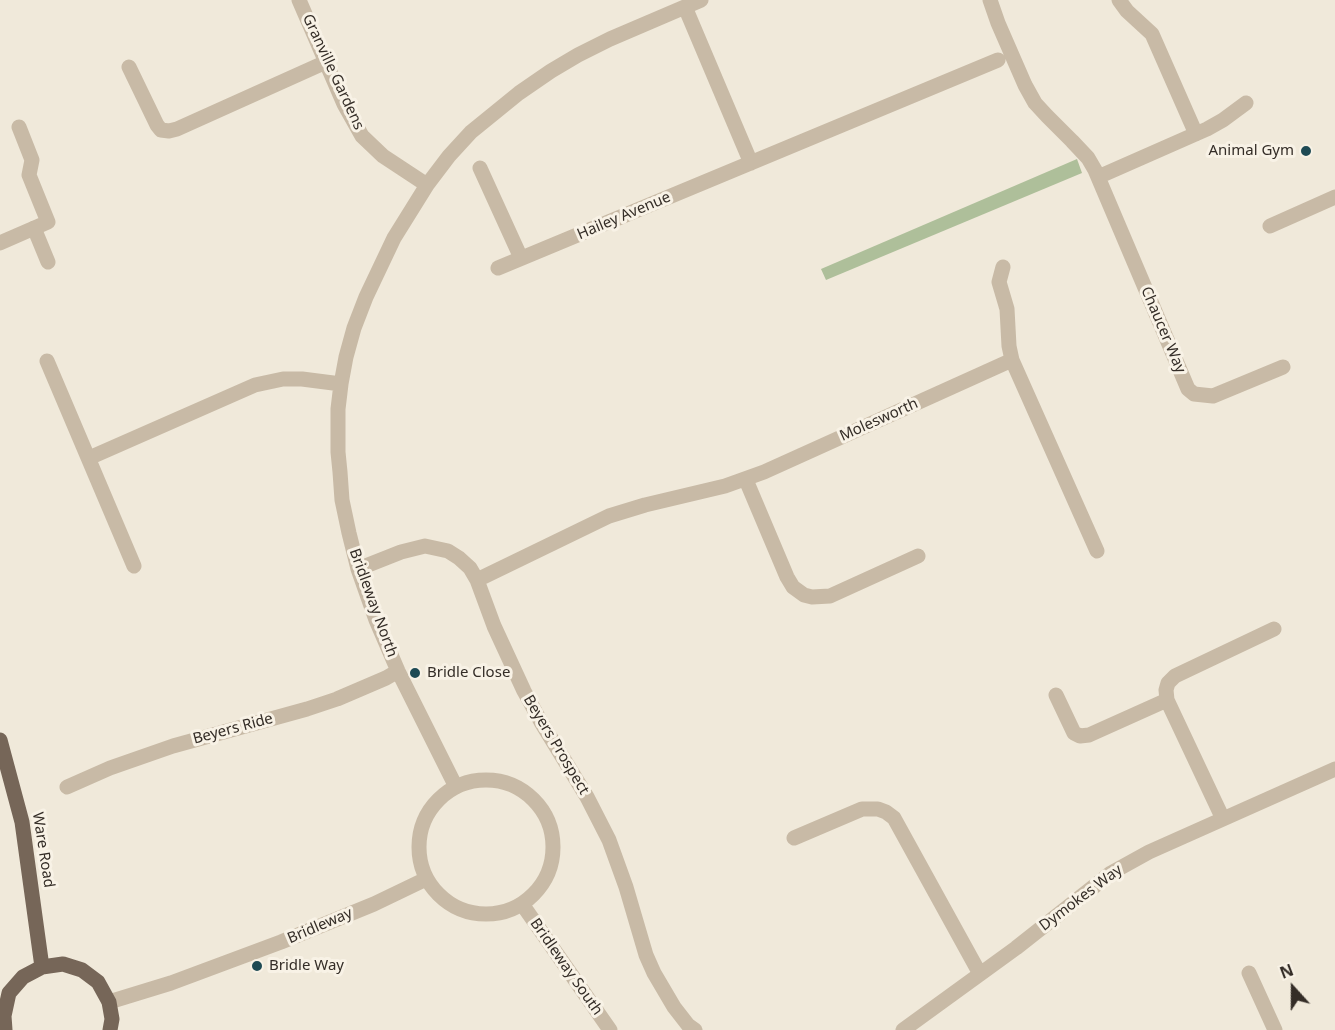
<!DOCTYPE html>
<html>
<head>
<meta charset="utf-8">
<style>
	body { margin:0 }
	#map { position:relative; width:1335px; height:1030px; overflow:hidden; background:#f0e9da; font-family:"Noto Sans",sans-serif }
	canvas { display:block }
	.north { position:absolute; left:1263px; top:958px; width:60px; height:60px; -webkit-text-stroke:4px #f8f2e6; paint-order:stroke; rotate:339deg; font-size:16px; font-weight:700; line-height:24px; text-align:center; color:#342d27 }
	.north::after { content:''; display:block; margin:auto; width:21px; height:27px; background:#342d27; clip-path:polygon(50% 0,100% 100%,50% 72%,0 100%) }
</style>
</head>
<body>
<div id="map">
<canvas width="1335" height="1030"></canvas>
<div class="north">N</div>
</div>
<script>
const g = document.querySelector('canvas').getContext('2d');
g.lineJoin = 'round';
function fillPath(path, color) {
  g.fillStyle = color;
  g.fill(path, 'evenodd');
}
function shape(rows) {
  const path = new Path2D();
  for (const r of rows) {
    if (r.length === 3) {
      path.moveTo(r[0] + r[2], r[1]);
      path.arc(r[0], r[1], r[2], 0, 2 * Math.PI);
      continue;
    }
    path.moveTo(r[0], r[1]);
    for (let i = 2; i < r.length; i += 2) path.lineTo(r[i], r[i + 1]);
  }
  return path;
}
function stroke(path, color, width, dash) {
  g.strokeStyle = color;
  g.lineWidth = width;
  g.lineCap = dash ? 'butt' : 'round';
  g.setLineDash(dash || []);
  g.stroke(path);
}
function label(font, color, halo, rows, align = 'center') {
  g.font = font + ' "Noto Sans",sans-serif';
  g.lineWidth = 6;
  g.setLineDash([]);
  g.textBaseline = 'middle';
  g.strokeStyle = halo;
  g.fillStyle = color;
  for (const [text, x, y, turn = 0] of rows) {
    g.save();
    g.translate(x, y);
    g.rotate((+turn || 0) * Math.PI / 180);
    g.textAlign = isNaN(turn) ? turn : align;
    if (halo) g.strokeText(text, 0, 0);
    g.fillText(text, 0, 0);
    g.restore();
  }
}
const green = shape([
	[1077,159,1082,173,826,280,821,269]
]);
const minor = shape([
	[299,0,344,104,362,136,383,156,427,185],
	[990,0,998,23,1025,85,1035,103,1047,116,1072,141,1088,158,1095,170,1188,389,1194,394,1213,396,1283,367],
	[1119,0,1127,11,1152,34,1196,134],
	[685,7,751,163],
	[129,67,157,125,161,130,169,131,177,129,326,62],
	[480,168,521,258],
	[1098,177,1207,129,1223,120,1246,103],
	[1270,226,1335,197],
	[34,228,48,262],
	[0,243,48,222,29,175,32,160,19,127],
	[1003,267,999,282,1007,309,1009,346,1012,360,1097,551],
	[498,268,998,60],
	[47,361,134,566],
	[89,458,255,385,283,379,302,379,341,384],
	[746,480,787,577,793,587,804,595,812,597,830,596,918,556],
	[358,569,401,552,425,546,448,551,459,558,470,568,477,580,494,626,524,691,541,722,587,797,609,840,626,887,646,955,654,973,674,1007,688,1025,695,1030],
	[477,580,609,516,645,505,725,486,764,472,1012,360],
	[1056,695,1074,733,1080,736,1089,735,1167,700],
	[486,847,67],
	[67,787,110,768,173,746,307,709,337,699,386,678,398,671],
	[456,787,398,671,376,620,358,569,349,533,342,500,340,472,338,452,338,409,341,384,346,357,354,328,366,297,394,238,427,185,449,156,471,132,519,93,551,71,578,55,610,39,701,0],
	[1223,819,1167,700,1166,690,1168,683,1175,676,1274,629],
	[794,838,862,809,878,809,886,812,894,818,980,974],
	[522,904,610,1030],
	[1249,973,1275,1030],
	[109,1002,171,983,281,942,374,904,426,879],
	[903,1030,1016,948,1111,873,1149,852,1335,769]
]);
const major = shape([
	[0,740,22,822,42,967],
	[5,1030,4,1016,9,993,23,977,42,967,63,964,82,970,98,982,109,1002,112,1019,110,1030]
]);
const markers = [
	[1306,151,6,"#1e4a54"],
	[415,673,6,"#1e4a54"],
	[257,966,6,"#1e4a54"]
];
const streetNames = [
	["Granville Gardens",333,72,65],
	["Hailey Avenue",624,216,-23],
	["Chaucer Way",1163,330,67],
	["Molesworth",879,420,-24],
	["Bridleway North",373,603,70],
	["Beyers Ride",233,729,-15],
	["Beyers Prospect",556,745,59],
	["Ware Road",43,850,81],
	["Dymokes Way",1081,898,-37],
	["Bridleway",320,926,-23],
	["Bridleway South",566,967,55]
];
const poiNames = [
	["Animal Gym",1294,151,"right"],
	["Bridle Close",427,673],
	["Bridle Way",269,966]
];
fillPath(green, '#aebf9a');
stroke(minor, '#c8baa6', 15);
stroke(major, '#766658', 15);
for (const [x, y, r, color] of markers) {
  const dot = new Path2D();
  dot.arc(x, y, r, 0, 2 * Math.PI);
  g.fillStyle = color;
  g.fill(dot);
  stroke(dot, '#f8f2e6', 2);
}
label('15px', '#342d27', '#f8f2e6', streetNames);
label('15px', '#342d27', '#f8f2e6', poiNames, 'left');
</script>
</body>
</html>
